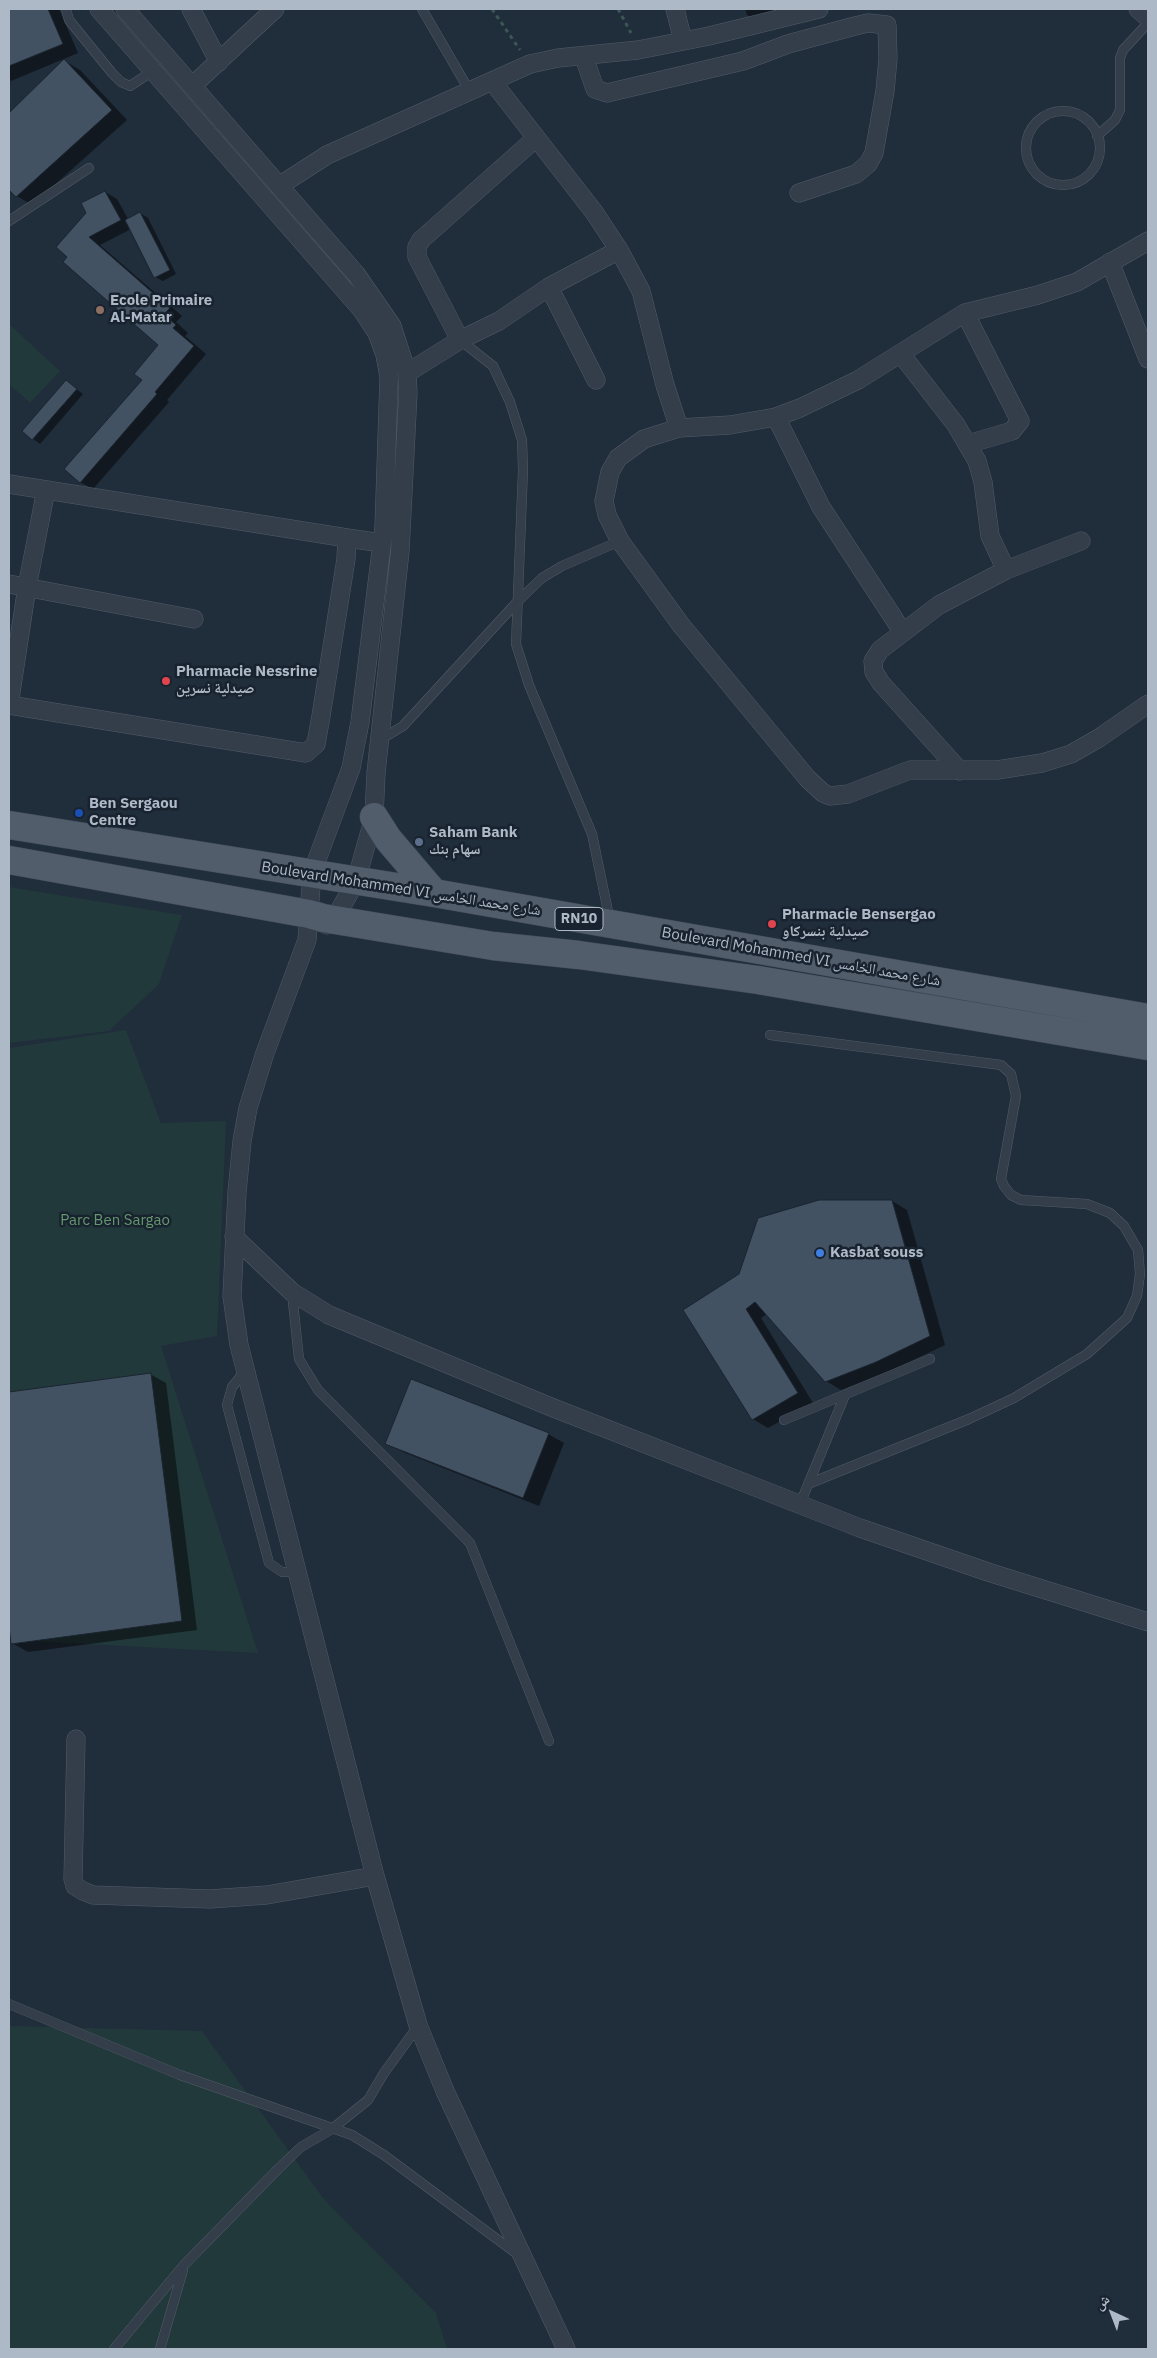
<!DOCTYPE html>
<html>
<head>
<meta charset="utf-8">
<style>
	body { margin:0 }
	#map { position:relative; width:1157px; height:2358px; overflow:hidden; background:#202d3a; font-family:"IBM Plex Sans","Noto Naskh Arabic",sans-serif }
	canvas { display:block }
	.frame { position:absolute; inset:0; border:10px solid #aeb9c7; pointer-events:none }
	.north { position:absolute; left:1087px; top:2288px; width:50px; height:50px; -webkit-text-stroke:4px #19232f; paint-order:stroke; rotate:317deg; font-size:14px; font-weight:700; line-height:20px; text-align:center; color:#aeb9c7 }
	.north::after { content:''; display:block; margin:auto; width:18px; height:22px; background:#aeb9c7; clip-path:polygon(50% 0,100% 100%,50% 72%,0 100%) }
</style>
</head>
<body>
<div id="map">
<canvas width="1157" height="2358"></canvas>
<div class="frame"></div>
<div class="north">ش</div>
</div>
<script>
const g = document.querySelector('canvas').getContext('2d');
g.lineJoin = 'round';
function fillPath(path, color) {
  g.fillStyle = color;
  g.fill(path, 'evenodd');
}
function shape(rows) {
  const path = new Path2D();
  for (const r of rows) {
    if (r.length === 3) {
      path.moveTo(r[0] + r[2], r[1]);
      path.arc(r[0], r[1], r[2], 0, 2 * Math.PI);
      continue;
    }
    path.moveTo(r[0], r[1]);
    for (let i = 2; i < r.length; i += 2) path.lineTo(r[i], r[i + 1]);
  }
  return path;
}
function stroke(path, color, width, dash) {
  g.strokeStyle = color;
  g.lineWidth = width;
  g.lineCap = dash ? 'butt' : 'round';
  g.setLineDash(dash || []);
  g.stroke(path);
}
function label(font, color, halo, rows, align = 'center') {
  g.font = font + ' "IBM Plex Sans","Noto Naskh Arabic",sans-serif';
  g.lineWidth = 5;
  g.setLineDash([]);
  g.textBaseline = 'middle';
  g.strokeStyle = halo;
  g.fillStyle = color;
  for (const [text, x, y, turn = 0] of rows) {
    g.save();
    g.translate(x, y);
    g.rotate((+turn || 0) * Math.PI / 180);
    g.textAlign = isNaN(turn) ? turn : align;
    if (halo) g.strokeText(text, 0, 0);
    g.fillText(text, 0, 0);
    g.restore();
  }
}
const green = shape([
	[9,324,60,371,30,403,9,384],
	[9,887,182,915,159,984,109,1031,9,1043],
	[126,1030,161,1123,226,1121,217,1336,161,1346,258,1653,9,1640,9,1048],
	[9,2026,202,2031,323,2198,436,2313,447,2349,9,2349]
]);
const shadow = shape([
	[9,9,59,9,78,53,11,81,9,79],
	[745,9,803,9,759,22,747,15],
	[65,61,80,70,127,120,32,205,17,196,9,188,9,113,14,118],
	[105,192,117,199,128,219,140,213,148,218,176,274,163,281,155,277,131,229,100,245,182,316,176,322,188,333,185,336,206,354,167,400,169,402,93,489,80,482,144,380,160,345,65,262],
	[66,382,83,394,40,444,23,431],
	[892,1201,907,1210,945,1345,892,1370,841,1390,826,1381,767,1314,761,1318,813,1403,768,1428,753,1419,685,1311],
	[150,1374,166,1383,197,1630,28,1652,12,1643,9,1616,9,1393],
	[548,1434,564,1443,539,1506,403,1452,387,1443]
]);
const building = shape([
	[9,9,48,9,63,44,9,66,9,9],
	[64,59,112,110,16,197,9,190,9,113,64,59],
	[105,191,121,220,89,237,170,308,164,314,176,325,173,328,194,346,155,392,157,394,80,483,64,469,142,380,134,374,158,345,63,262,67,257,56,247,86,213,81,203,105,191],
	[140,212,170,270,154,278,125,220,140,212],
	[66,380,77,389,32,440,22,431,66,380],
	[819,1200,892,1200,930,1336,876,1362,825,1382,755,1302,746,1309,798,1393,752,1420,683,1310,739,1274,758,1218,819,1200],
	[151,1373,182,1621,11,1644,9,1626,9,1392,151,1373],
	[411,1379,549,1433,523,1498,385,1444,411,1379]
]);
const path = shape([
	[492,9,520,50],
	[618,9,631,33]
]);
const service = shape([
	[66,9,69,20,112,73,121,82,130,86,153,71],
	[422,9,469,90],
	[1063,148,37],
	[1097,136,1115,120,1120,110,1120,58,1123,50,1148,23],
	[9,221,89,168],
	[460,340,493,366,510,402,522,440,523,470,516,644,529,685,592,834,610,921],
	[380,740,403,726,518,601,542,578,562,566,620,541],
	[770,1035,1001,1065,1011,1074,1016,1096,1001,1179,1004,1186,1011,1195,1021,1200,1087,1204,1110,1213,1124,1226,1138,1250,1140,1274,1137,1296,1127,1318,1087,1354,1014,1398,969,1419,808,1484],
	[292,1293,299,1359,318,1390,470,1543,549,1741],
	[245,1371,232,1387,227,1405,269,1563,282,1572,298,1572],
	[784,1420,930,1359],
	[800,1504,845,1395],
	[9,2004,180,2075,352,2135,384,2155,517,2254],
	[114,2349,184,2265,279,2168,301,2147,332,2129,368,2100,384,2073,418,2026],
	[160,2349,183,2270]
]);
const minor = shape([
	[99,9,362,310,377,333,385,355,389,377,384,527,360,722,351,768,312,873,307,940,265,1053,248,1108,242,1141,237,1192,232,1296,239,1345,375,1876,418,2025,445,2091,566,2349],
	[125,9,356,274,392,326,407,373,408,393,400,551,376,773,374,817,356,881,334,920,327,925],
	[191,9,219,62],
	[675,9,683,41],
	[1138,9,1148,18],
	[584,57,595,89,607,93,743,61,788,44,855,26,868,23,887,25,888,59,885,91,874,153,868,164,856,174,799,193],
	[492,81,594,212,619,250,641,291,665,385,679,428],
	[192,86,275,9],
	[279,186,327,155,530,64,558,58,638,50,709,36,819,9],
	[1148,241,1077,282,1038,295,965,313,858,380,800,408,776,417,730,425,679,428,644,439,618,458,610,472,604,501,607,515,620,541,681,625,807,778,823,793,830,796,848,794,910,770,997,770,1042,763,1071,754,1099,738,1148,704],
	[1110,262,1148,359],
	[549,287,596,380],
	[965,313,1020,421,1012,431,968,444],
	[460,340,417,257,417,247,421,240,536,138],
	[901,354,956,425,977,461,983,482,990,536,1006,570,1081,541],
	[407,373,460,340,499,321,549,287,619,250],
	[776,417,821,507,902,631],
	[9,484,347,538,346,559,321,716,316,744,306,753,9,705],
	[347,538,382,543],
	[9,584,194,619],
	[9,705,27,587,46,490],
	[960,771,881,683,874,672,873,661,880,650,939,605,1006,570],
	[234,1237,292,1292,329,1315,551,1407,860,1528,991,1573,1148,1622],
	[76,1739,73,1879,75,1886,83,1891,93,1895,210,1899,267,1895,375,1876]
]);
const primary = shape([
	[374,817,388,839,434,893],
	[9,825,434,893,1148,1018],
	[9,860,309,914,323,918,493,946,579,955,758,980,1148,1046]
]);
const markers = [
	[100,310,5,"#8d6e63"],
	[166,681,5,"#e0444e"],
	[79,813,5,"#1a4fb4"],
	[419,842,5,"#5c6f8a"],
	[772,924,5,"#e0444e"],
	[820,1253,5,"#3f7fe0"]
];
const shields = [
	[579,919,48]
];
const shieldNames = [
	["RN10",579,919]
];
const poiNames = [
	["Ecole Primaire",110,301],
	["Al-Matar",110,318],
	["Pharmacie Nessrine",176,672],
	["صيدلية نسرين",176,689],
	["Ben Sergaou",89,804],
	["Centre",89,821],
	["Saham Bank",429,833],
	["سهام بنك",429,850],
	["Pharmacie Bensergao",782,915],
	["صيدلية بنسركاو",782,932],
	["Kasbat souss",830,1253]
];
const streetNames = [
	["Boulevard Mohammed VI شارع محمد الخامس",401,889,9],
	["Boulevard Mohammed VI شارع محمد الخامس",801,957,10]
];
const parkNames = [
	["Parc Ben Sargao",115,1221]
];
fillPath(green, '#22393b');
fillPath(shadow, '#0007');
fillPath(building, '#435262');
stroke(building, '#1b2531', 1);
stroke(service, '#515c68', 10);
stroke(minor, '#515c68', 19);
stroke(primary, '#404a57', 29);
stroke(path, '#3c5555', 3, [4, 4]);
stroke(service, '#343e4a', 9);
stroke(minor, '#343e4a', 18);
stroke(primary, '#515d6a', 28);
for (const [x, y, r, color] of markers) {
  const dot = new Path2D();
  dot.arc(x, y, r, 0, 2 * Math.PI);
  g.fillStyle = color;
  g.fill(dot);
  stroke(dot, '#19232f', 2);
}
for (const [x, y, w] of shields) {
  const box = new Path2D();
  box.roundRect(x - w / 2, y - 11.5, w, 23, 4);
  g.fillStyle = '#19232f';
  g.fill(box);
  stroke(box, '#aeb9c7', 1);
}
label('bold 14px', '#aeb9c7', null, shieldNames);
label('bold 15px', '#aeb9c7', '#19232f', poiNames, 'left');
label('15px', '#aeb9c7', '#19232f', streetNames);
label('15px', '#64986d', '#19232f', parkNames);
</script>
</body>
</html>
